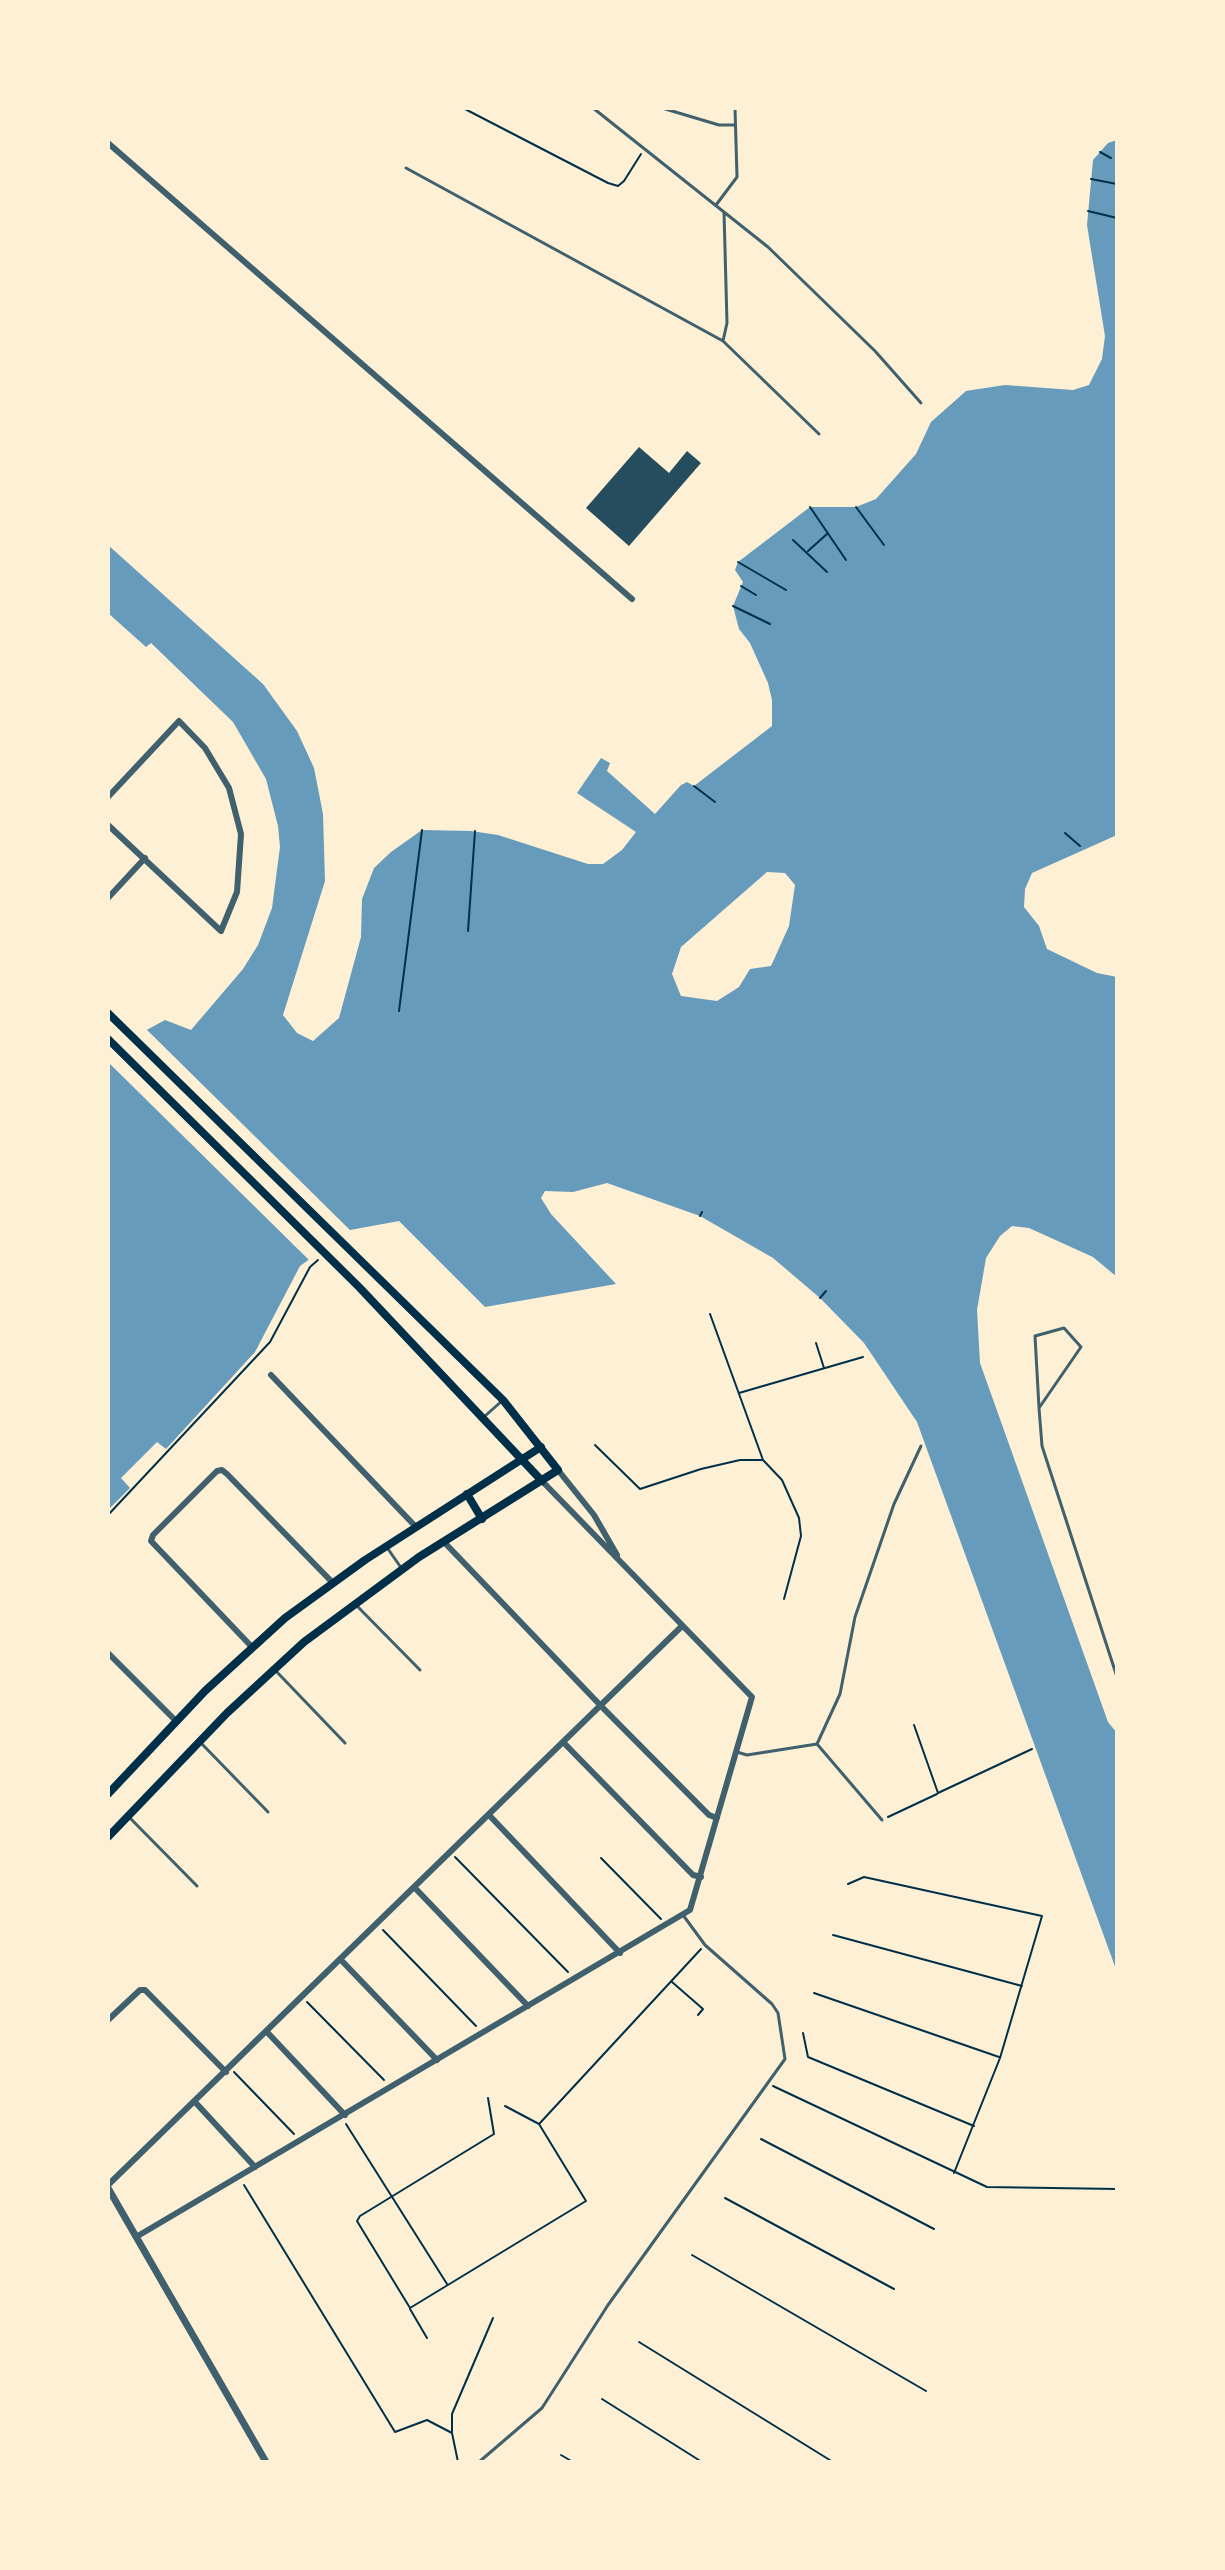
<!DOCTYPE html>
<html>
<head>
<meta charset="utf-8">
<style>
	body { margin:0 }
	#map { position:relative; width:1225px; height:2570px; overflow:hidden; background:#fdf0d5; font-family:"Playfair Display",serif }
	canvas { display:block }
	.frame { position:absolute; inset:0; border:110px solid #fdf0d5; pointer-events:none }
</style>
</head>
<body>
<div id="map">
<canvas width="1225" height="2570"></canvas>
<div class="frame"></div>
</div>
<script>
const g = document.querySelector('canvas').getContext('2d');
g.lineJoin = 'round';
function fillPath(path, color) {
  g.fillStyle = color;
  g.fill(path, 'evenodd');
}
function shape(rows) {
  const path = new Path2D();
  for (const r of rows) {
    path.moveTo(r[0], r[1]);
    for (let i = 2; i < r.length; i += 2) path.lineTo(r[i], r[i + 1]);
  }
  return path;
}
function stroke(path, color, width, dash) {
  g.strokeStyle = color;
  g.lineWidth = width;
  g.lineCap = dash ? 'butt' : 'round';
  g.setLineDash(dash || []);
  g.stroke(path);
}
const water = shape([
	[1117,140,1117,835,1032,873,1025,889,1024,907,1039,926,1047,949,1097,973,1117,977,1117,1277,1093,1257,1029,1228,1012,1226,1000,1236,986,1258,977,1310,980,1363,1108,1722,1117,1733,1117,1972,917,1422,864,1343,820,1298,773,1258,700,1216,607,1183,573,1192,545,1191,541,1198,551,1214,616,1284,485,1307,399,1221,350,1230,300,1266,255,1352,166,1449,157,1442,121,1478,130,1488,108,1510,108,1051,165,1020,191,1030,243,969,258,945,272,908,280,847,278,826,266,779,233,722,151,643,146,647,108,613,108,545,263,684,297,731,314,768,323,814,325,881,283,1015,297,1033,313,1041,339,1018,361,937,362,899,374,868,391,852,422,830,471,831,498,835,588,864,603,864,622,850,636,832,577,793,601,758,610,763,607,771,655,814,681,785,687,782,694,786,772,726,772,700,768,683,750,643,739,629,733,606,743,582,735,570,738,562,810,507,856,507,876,499,916,454,931,422,966,391,1005,385,1073,390,1089,385,1102,359,1105,336,1087,225,1093,160,1108,143],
	[767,872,785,873,795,885,789,926,771,966,750,969,739,987,717,1001,681,996,672,974,681,947]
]);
const pier = shape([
	[144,1027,353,1233,310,1261,108,1062,108,1046]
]);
const building = shape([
	[639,447,669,473,687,451,701,463,629,546,586,508]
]);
const path = shape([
	[463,108,608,183,618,186,624,181,641,154],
	[1100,152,1111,158],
	[1091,179,1117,184],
	[1088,211,1117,218],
	[810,507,846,560],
	[856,507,884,545],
	[793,540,827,572],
	[808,551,827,534],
	[738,562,786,590],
	[741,586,756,595],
	[733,606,770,624],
	[694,786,715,802],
	[1065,833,1080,846],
	[468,931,475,831],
	[399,1011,422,830],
	[1117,1016,1117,1015],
	[700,1216,702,1212],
	[820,1298,826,1291],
	[710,1314,763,1460,782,1480,799,1518,801,1536,784,1599],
	[816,1343,824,1368],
	[739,1393,863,1357],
	[595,1445,640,1489,701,1469,740,1460,762,1460],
	[108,1515,270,1342,310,1267,318,1260],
	[914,1725,938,1793,1032,1749],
	[888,1817,937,1794],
	[455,1857,568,1972],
	[601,1858,661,1919],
	[848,1884,864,1877,1042,1916,1000,2058,954,2173],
	[383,1930,476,2026],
	[833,1935,1022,1986],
	[672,1982,703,2009,698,2015],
	[814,1993,999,2057],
	[307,2002,384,2080],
	[803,2033,808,2057,974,2126],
	[234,2072,294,2134],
	[773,2086,987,2187,1117,2189],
	[488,2098,494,2134,360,2216,357,2221,410,2308,586,2201,539,2124,505,2106],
	[540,2123,701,1949],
	[346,2124,447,2284],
	[761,2139,934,2229],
	[244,2185,395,2432,427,2420,452,2433,458,2462],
	[725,2198,894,2289],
	[692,2255,926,2391],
	[410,2309,427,2338],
	[639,2342,833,2462],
	[602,2399,702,2462],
	[452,2432,452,2414,493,2318],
	[561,2455,573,2462]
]);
const service = shape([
	[593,108,768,247,875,351,921,403],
	[662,108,719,125,735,125],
	[406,168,723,341],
	[716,205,737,177,735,108],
	[724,212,727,323,723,341,819,434],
	[1039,1408,1081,1347,1064,1328,1035,1336,1039,1408,1042,1446,1117,1677],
	[485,1416,503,1400],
	[388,1549,402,1569],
	[358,1607,420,1670],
	[275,1670,345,1743],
	[201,1743,268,1812],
	[817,1744,882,1820],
	[737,1752,747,1755,817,1744,840,1694,855,1617,894,1504,921,1446],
	[129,1817,197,1886],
	[479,2462,542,2408,608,2305,785,2059,778,2013,772,2004,705,1945,683,1915]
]);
const minor = shape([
	[108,143,632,599],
	[108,797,179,721,205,748,229,788,241,834,237,892,221,931,108,825],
	[108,898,145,858],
	[271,1375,416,1527],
	[558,1470,594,1515,617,1555],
	[444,1542,601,1706,709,1815,717,1818],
	[251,1646,151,1541,153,1535,217,1471,222,1470,227,1474,332,1582],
	[108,1653,176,1721],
	[564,1743,693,1875,701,1877],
	[489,1815,620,1953],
	[415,1888,528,2006],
	[341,1960,437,2060],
	[108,2020,140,1990,145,1990,226,2072],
	[267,2032,345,2115],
	[195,2102,255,2167],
	[108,2185,682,1626],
	[136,2237,690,1910,752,1697,542,1481]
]);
const tertiary = shape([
	[108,2188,266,2462]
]);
const secondary = shape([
	[108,1013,503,1400,558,1470,419,1557,304,1642,227,1713,108,1837],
	[108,1039,359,1287,542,1481],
	[467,1494,482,1519],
	[108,1794,205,1691,285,1618,365,1560,541,1447]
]);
fillPath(water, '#669bbc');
fillPath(pier, '#fdf0d5');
fillPath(building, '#264d5e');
stroke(path, '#003049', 2);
stroke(service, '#3f606c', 3);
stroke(minor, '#3f606c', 6);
stroke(tertiary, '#3f606c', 7);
stroke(secondary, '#003049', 8);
</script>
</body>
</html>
